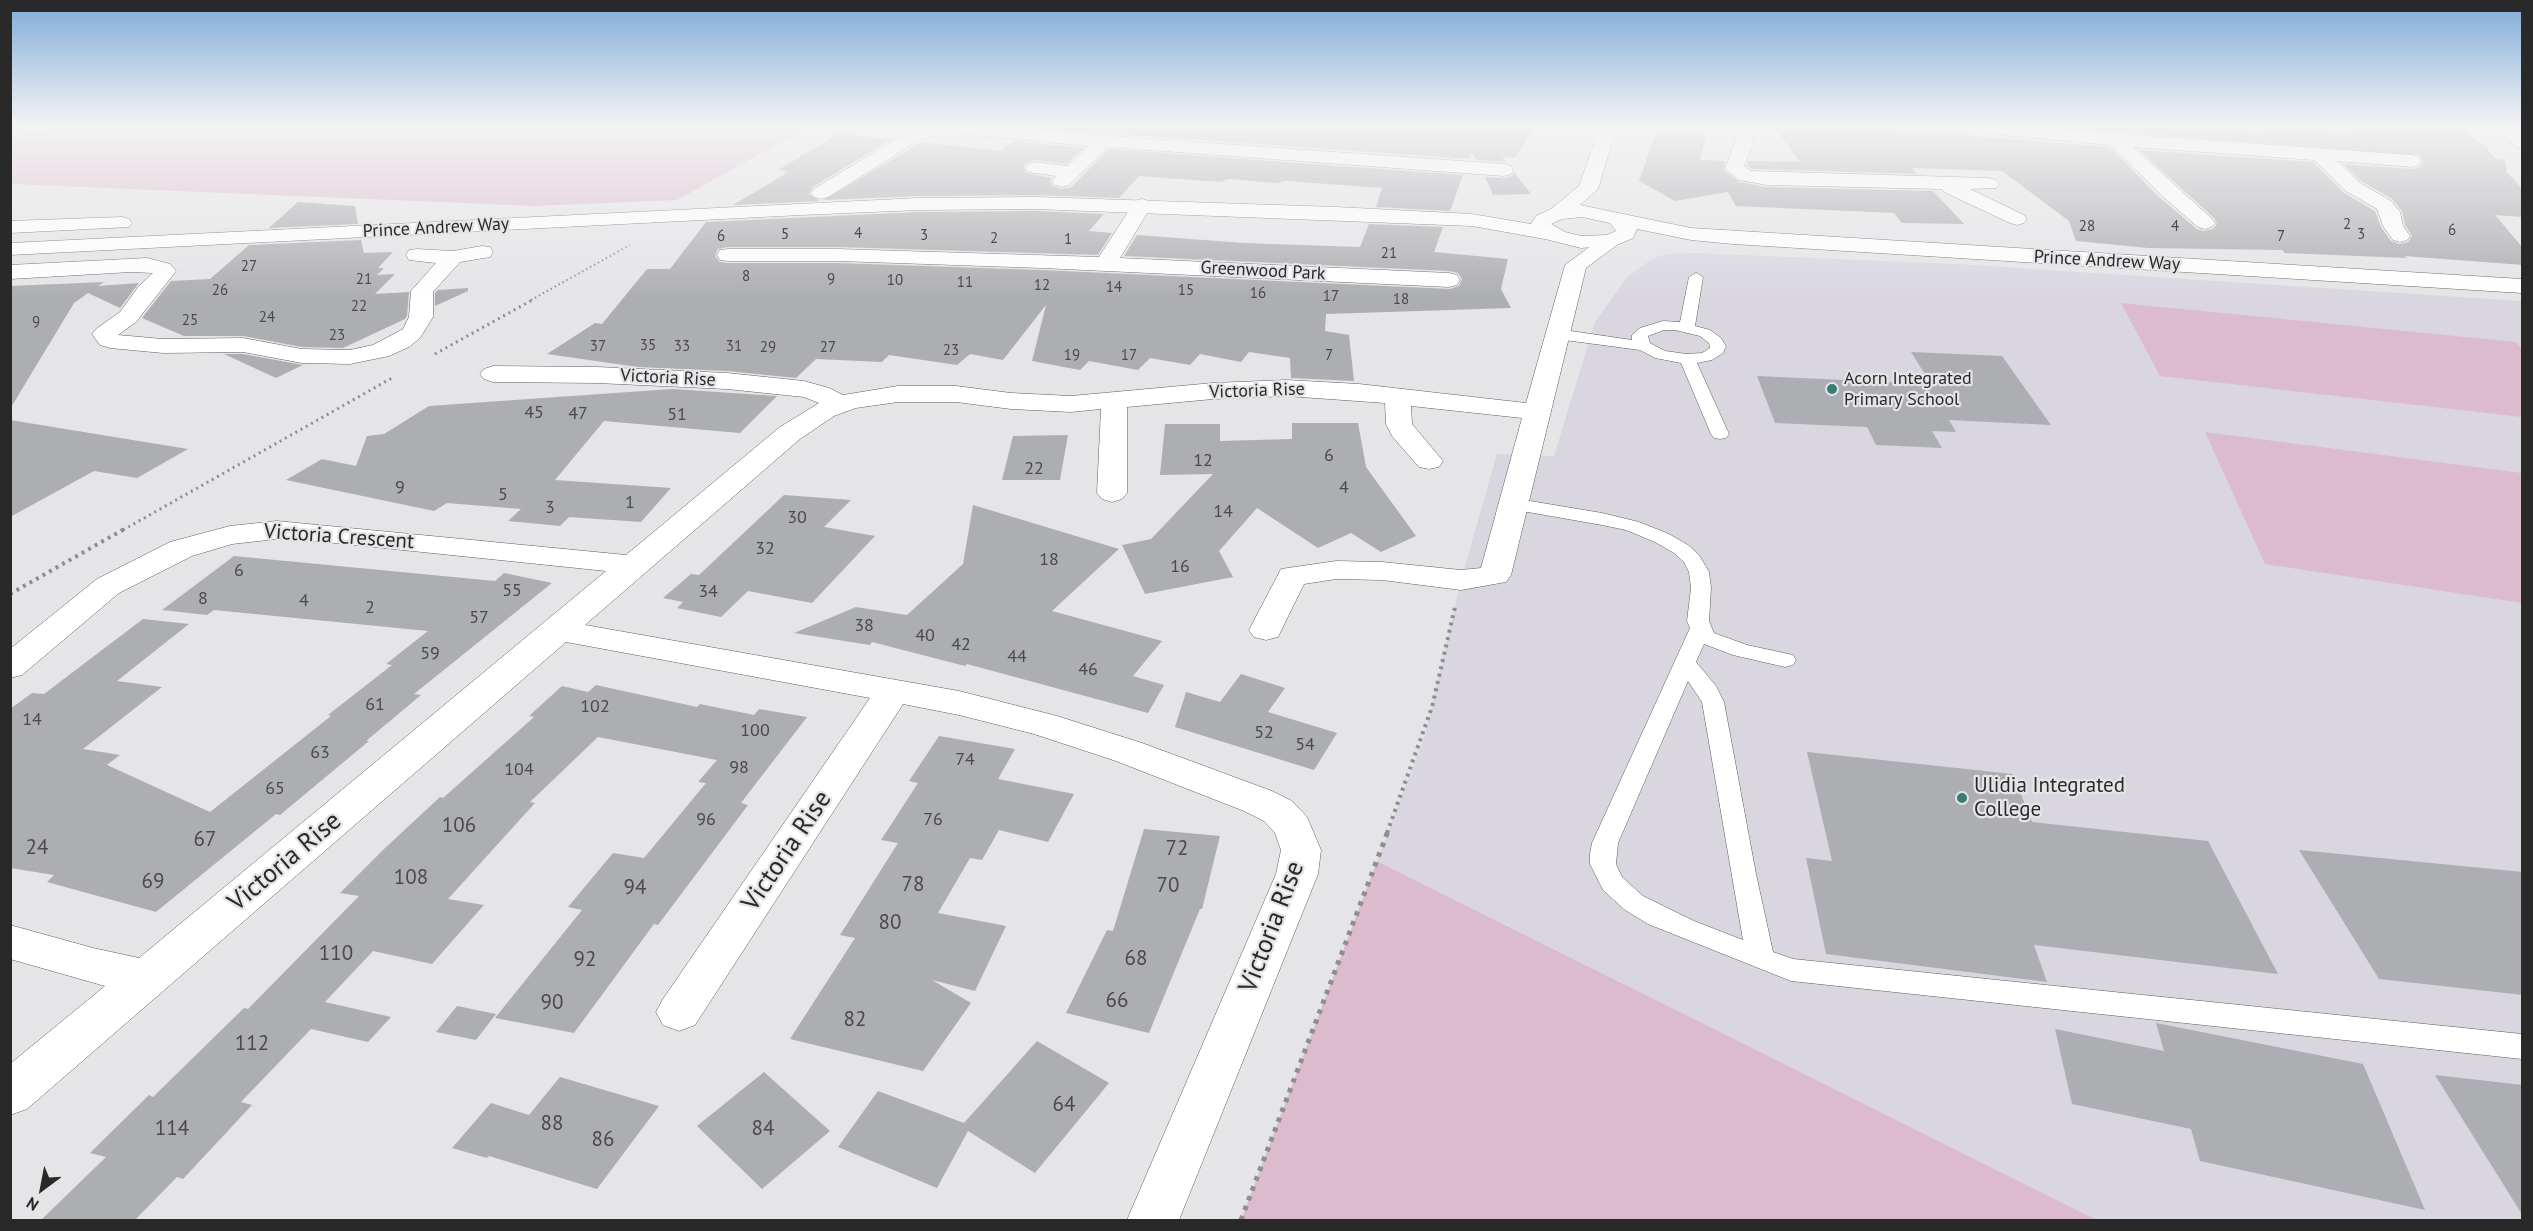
<!DOCTYPE html>
<html>
<head>
<meta charset="utf-8">
<style>
	body { margin:0 }
	#map { position:relative; width:2533px; height:1231px; overflow:hidden; background:#e5e4e7; font-family:"PT Sans",sans-serif }
	canvas { display:block }
	.frame { position:absolute; inset:0; border:12px solid #29292a; pointer-events:none }
	.north { position:absolute; left:12px; top:1159px; width:60px; height:60px; -webkit-text-stroke:4px #e5e4e7; paint-order:stroke; rotate:212deg; font-size:16px; font-weight:700; line-height:24px; text-align:center; color:#29292a }
	.north::after { content:''; display:block; margin:auto; width:21px; height:27px; background:#29292a; clip-path:polygon(50% 0,100% 100%,50% 72%,0 100%) }
</style>
</head>
<body>
<div id="map">
<canvas width="2533" height="1231"></canvas>
<div class="frame"></div>
<div class="north">N</div>
</div>
<script>
const g = document.querySelector('canvas').getContext('2d');
g.lineJoin = 'round';
function fillPath(path, color) {
  g.fillStyle = color;
  g.fill(path, 'evenodd');
}
function shape(rows) {
  const path = new Path2D();
  for (const r of rows) {
    path.moveTo(r[0], r[1]);
    for (let i = 2; i < r.length; i += 2) path.lineTo(r[i], r[i + 1]);
  }
  return path;
}
function stroke(path, color, width, dash) {
  g.strokeStyle = color;
  g.lineWidth = width;
  g.lineCap = dash ? 'butt' : 'round';
  g.setLineDash(dash || []);
  g.stroke(path);
}
function label(font, color, halo, rows, align = 'center') {
  g.font = font + ' "PT Sans",sans-serif';
  g.lineWidth = 4.5;
  g.setLineDash([]);
  g.textBaseline = 'middle';
  g.strokeStyle = halo;
  g.fillStyle = color;
  for (const [text, x, y, turn = 0] of rows) {
    g.save();
    g.translate(x, y);
    g.rotate((+turn || 0) * Math.PI / 180);
    g.textAlign = isNaN(turn) ? turn : align;
    if (halo) g.strokeText(text, 0, 0);
    g.fillText(text, 0, 0);
    g.restore();
  }
}
const built = shape([
	[1693,253,1957,264,2522,301,2522,1220,2097,1220,1377,861,1425,735,1461,580,1497,454,1554,456,1595,322,1628,276,1654,258,1666,254]
]);
const green = shape([
	[56,126,811,126,677,200,534,206,11,184,11,138],
	[2121,303,2516,342,2522,349,2522,417,2160,376],
	[2205,432,2522,473,2522,603,2265,564],
	[1377,861,2097,1220,1241,1220]
]);
const building = shape([
	[1031,126,1205,126,1261,130,1261,126,1534,126,1515,158,1502,157,1506,162,1477,160,1472,153,1469,159,1028,128],
	[1773,126,1853,126,2110,147,2159,197,2197,229,2204,231,2213,229,2217,224,2214,218,2139,150,2313,162,2344,193,2375,211,2381,227,2391,241,2399,244,2408,242,2412,236,2405,225,2402,211,2392,199,2361,181,2343,164,2413,169,2420,167,2423,162,2420,155,2036,126,2211,126,2263,131,2259,126,2281,126,2353,132,2347,126,2458,126,2466,130,2477,142,2482,143,2496,159,2505,160,2507,172,2523,190,2523,217,2495,215,2523,248,2523,265,2404,256,2407,258,2285,253,2282,250,2148,248,2076,241,2069,221,2002,171,1912,168,1917,174,1752,169,1747,165,1748,161,1800,162],
	[1657,130,1706,135,1700,160,1725,161,1724,170,1739,182,1767,187,1933,191,1964,224,1902,223,1894,213,1736,206,1728,192,1675,201,1639,181],
	[838,134,891,139,813,187,809,194,819,201,733,205,787,173,783,173,787,171,778,170],
	[1013,141,1084,148,1066,164,1035,160,1026,163,1024,167,1026,173,1052,178,1050,181,1053,186,1061,189,1071,187,1109,149,1463,175,1450,211,1376,207,1382,188,1286,181,1276,183,1229,179,1220,182,1139,176,1119,198,1036,195,919,196,824,200,922,142,1001,151],
	[1514,172,1531,194,1493,195,1485,177,1505,178,1512,176],
	[298,202,355,206,358,224,269,228],
	[1036,211,1104,214,1089,231,1112,233,1098,255,838,247,728,247,718,249,715,256,720,262,728,263,838,263,1042,270,1450,289,1459,286,1462,279,1458,273,1449,271,1124,256,1137,235,1244,243,1360,247,1369,224,1443,227,1434,252,1508,259,1501,289,1511,308,1326,314,1325,331,1349,335,1354,381,1291,378,1290,358,1249,352,1241,362,1200,354,1190,365,1150,358,1138,370,1089,361,1080,370,1032,361,1046,305,1003,360,970,354,957,365,889,355,882,362,816,359,796,378,727,371,638,367,547,354,595,323,602,324,647,269,670,269,706,222,919,212],
	[361,240,364,253,393,252,378,268,384,268,377,275,395,274,375,294,409,292,407,316,405,319,343,348,302,347,243,336,184,336,142,318,171,281,210,279,249,245],
	[104,282,98,286,139,283,120,308,88,293,74,303,10,409,10,286],
	[468,288,468,291,435,306,435,293,438,290],
	[1911,352,2002,356,2051,425,1949,420,1956,432,1932,431,1942,448,1876,445,1867,427,1775,423,1757,376,1931,384],
	[224,354,243,354,303,365,276,378],
	[672,389,777,396,740,433,604,421,555,480,671,488,641,522,569,517,560,526,508,521,521,509,447,503,434,511,286,480,322,459,356,466,367,436,384,434,429,406],
	[10,420,188,449,137,478,94,471,10,517],
	[1292,423,1358,423,1366,467,1416,536,1381,552,1351,533,1318,548,1257,508,1219,551,1233,577,1145,594,1122,545,1151,539,1213,474,1160,475,1165,424,1220,424,1220,441,1292,439],
	[1068,435,1060,480,1002,480,1013,436],
	[784,495,851,500,824,527,875,536,812,603,748,591,721,617,677,608,683,602,663,598,691,574,699,575],
	[973,505,1119,549,1052,611,1162,641,1133,676,1164,685,1148,713,967,664,965,666,872,642,870,645,794,633,856,607,907,615,963,564],
	[234,556,495,581,504,573,552,583,414,694,421,695,366,741,369,741,280,815,276,814,156,912,47,882,54,875,10,868,10,709,32,693,44,694,143,619,189,624,117,681,162,687,83,749,120,755,107,765,210,812,331,716,328,715,392,665,386,664,428,631,214,610,207,615,162,610],
	[1241,674,1285,688,1268,712,1337,733,1314,770,1175,727,1186,692,1220,702],
	[596,685,697,707,700,704,754,715,759,709,807,717,741,803,748,805,658,925,654,924,574,1033,495,1018,582,910,568,907,613,853,644,858,706,783,698,782,717,760,598,737,530,802,535,803,448,899,484,905,432,964,373,951,325,1002,391,1017,368,1042,311,1029,241,1102,252,1105,183,1179,177,1177,134,1221,40,1221,106,1157,90,1153,149,1095,153,1097,244,1008,248,1009,359,896,340,893,384,849,440,797,443,798,534,717,529,716,562,686,588,692],
	[939,736,1015,749,998,779,1074,794,1048,842,999,830,982,860,970,858,938,913,1006,926,975,991,932,980,971,1003,923,1071,790,1039,855,938,840,935,898,843,881,840,918,783,909,781],
	[1807,752,2013,774,2032,822,2208,841,2278,974,2034,945,2047,982,1826,954,1806,858,1832,861],
	[1144,829,1220,836,1202,909,1200,909,1149,1033,1066,1013,1107,930,1113,931],
	[2299,850,2523,872,2523,995,2379,979],
	[457,1006,496,1014,476,1040,436,1032],
	[2156,1023,2363,1064,2425,1210,2200,1161,2191,1129,2072,1104,2055,1029,2164,1051],
	[1037,1041,1109,1083,1035,1173,968,1131,937,1188,838,1147,878,1091,964,1123],
	[764,1072,830,1131,762,1189,697,1126],
	[2435,1075,2523,1085,2523,1216],
	[560,1077,659,1106,597,1189,489,1156,487,1158,452,1148,491,1103,529,1115]
]);
const pathFar3 = shape([
	[10,132,29,126],
	[531,300,630,245]
]);
const pathFar2 = shape([
	[435,354,534,299],
	[123,530,392,378]
]);
const pathFar1 = shape([
	[10,594,126,528],
	[1387,833,1432,707,1455,607]
]);
const path = shape([
	[1241,1220,1388,831]
]);
const service = shape([
	[1696,273,1703,277,1695,326,1710,330,1721,338,1726,346,1723,353,1712,360,1697,363,1729,434,1726,438,1720,439,1714,438,1711,434,1681,363,1655,358,1640,350,1557,339,1549,334,1557,329,1632,340,1632,335,1640,328,1663,321,1680,322,1689,277,1696,273],
	[1664,330,1675,330,1700,336,1709,343,1710,348,1702,353,1687,354,1665,351,1650,343,1648,336,1664,330],
	[1512,498,1602,513,1639,522,1669,534,1688,545,1699,555,1709,572,1711,588,1709,621,1714,633,1747,645,1793,655,1796,660,1793,665,1785,667,1733,655,1704,644,1696,662,1716,686,1724,702,1756,874,1773,952,1793,959,2522,1034,2522,1059,1791,981,1648,924,1625,910,1603,890,1590,864,1590,853,1592,843,1690,628,1687,621,1691,588,1689,572,1684,562,1674,553,1655,542,1626,530,1602,525,1505,508,1503,504,1505,500,1512,498],
	[1688,681,1702,702,1743,940,1694,921,1643,896,1622,877,1616,864,1618,843,1688,681]
]);
const minor = shape([
	[929,126,970,126,1504,164,1511,166,1513,170,1511,174,1504,176,1108,147,1069,185,1062,187,1055,185,1052,181,1056,176,1028,172,1026,168,1028,164,1035,162,1067,166,1089,146,943,132,916,142,828,197,821,199,814,197,811,193,814,189,904,134,929,126],
	[1738,126,1755,126,1752,146,1744,166,1751,171,1989,178,1996,180,1999,184,1996,188,1970,189,2024,215,2027,219,2024,223,2017,225,2010,223,1944,192,1942,189,1767,185,1739,180,1725,168,1734,146,1738,126],
	[1947,126,2011,126,2412,155,2419,157,2421,161,2419,165,2412,167,2337,161,2360,183,2391,201,2400,212,2403,226,2410,236,2407,240,2400,242,2393,240,2383,226,2377,209,2346,191,2314,160,2133,147,2212,219,2215,223,2212,227,2205,229,2198,227,2161,195,2111,145,1956,131,1950,130,1947,126],
	[2492,126,2510,126,2522,135,2522,148,2516,147,2492,126],
	[1142,199,1149,201,1152,205,1120,258,1449,273,1457,275,1460,280,1457,285,1449,287,1042,268,838,261,728,261,720,260,717,255,720,250,728,249,838,249,1099,257,1135,201,1142,199],
	[122,217,129,219,132,223,129,227,10,233,10,221,122,217],
	[1610,235,1617,237,1621,241,1617,245,1586,268,1511,575,1506,582,1461,590,1382,580,1336,579,1304,584,1278,637,1266,640,1254,637,1249,630,1281,569,1336,561,1382,562,1461,570,1481,568,1522,418,1411,406,1412,424,1443,461,1439,467,1429,469,1419,467,1392,436,1386,424,1385,403,1287,396,1213,399,1127,407,1127,493,1122,499,1112,502,1102,499,1097,493,1101,409,1071,412,1011,409,956,402,898,402,856,408,834,416,800,439,585,625,959,691,1057,716,1142,743,1272,791,1292,801,1307,817,1321,850,1318,874,1179,1220,1127,1220,1276,874,1281,850,1275,833,1264,821,1244,811,1116,761,1034,734,959,715,903,704,695,1025,679,1031,663,1025,656,1012,663,999,870,698,566,642,27,1109,10,1115,10,1064,105,986,10,959,10,925,93,948,139,958,606,571,335,543,277,539,232,544,192,556,119,593,22,675,10,678,10,649,97,579,170,542,230,526,277,521,626,555,780,427,819,403,804,397,727,389,597,383,493,382,484,379,480,374,484,369,493,366,597,367,727,373,804,381,829,388,843,395,898,386,956,386,1011,393,1071,396,1213,383,1287,380,1359,384,1526,403,1565,265,1603,237,1610,235],
	[482,246,490,247,493,252,490,257,460,262,433,292,433,317,420,338,409,347,389,356,350,364,302,363,243,352,163,353,110,348,100,345,92,334,96,329,120,312,139,286,153,273,131,272,10,279,10,265,147,258,170,264,176,271,136,322,118,335,163,339,243,338,302,349,350,350,373,345,403,329,409,317,411,291,436,263,409,260,406,255,409,250,417,249,453,251,482,246]
]);
const tertiary = shape([
	[1600,126,1617,126,1598,189,1580,205,1691,228,2522,279,2522,293,1733,244,1691,240,1637,229,1633,238,1617,245,1581,248,1545,239,1472,226,1036,209,919,210,801,215,10,255,10,243,919,198,1036,197,1336,207,1472,214,1531,224,1536,216,1551,209,1579,186,1600,126],
	[1582,217,1610,223,1616,231,1607,235,1581,236,1565,232,1551,224,1562,219,1582,217]
]);
const markers = [
	[1832,389,6,"#367d74"],
	[1962,798,6,"#367d74"]
];
const farNumbernames = [
	["2",2347,225],
	["28",2087,227],
	["4",2175,227],
	["6",2452,231],
	["4",858,234],
	["5",785,235],
	["3",2361,235],
	["3",924,236],
	["6",721,237],
	["7",2281,237],
	["2",994,239],
	["1",1068,240],
	["21",1389,254],
	["27",249,267],
	["8",746,277],
	["21",364,280],
	["9",831,280],
	["10",895,281],
	["11",965,283],
	["12",1042,286],
	["14",1114,288],
	["26",220,291],
	["15",1186,291],
	["16",1258,294],
	["17",1331,297],
	["18",1401,300],
	["22",359,307],
	["24",267,318],
	["25",190,321],
	["9",36,323],
	["23",337,336],
	["35",648,346],
	["37",598,347],
	["33",682,347],
	["31",734,347],
	["29",768,348],
	["27",828,348],
	["23",951,351],
	["19",1072,356],
	["17",1129,356],
	["7",1329,356]
];
const farStreetnames = [
	["Prince Andrew Way",436,228,-3],
	["Prince Andrew Way",2107,261,3],
	["Greenwood Park",1263,271,3],
	["Victoria Rise",668,378,3],
	["Victoria Rise",1257,391,-2]
];
const farPoinames = [
	["Acorn Integrated",1844,379],
	["Primary School",1844,400]
];
const numberNames = [
	["45",534,413],
	["47",578,414],
	["51",677,415],
	["6",1329,456],
	["12",1203,461],
	["22",1034,469],
	["9",400,488],
	["4",1344,488],
	["5",503,495],
	["1",630,503],
	["3",550,508],
	["14",1223,512],
	["30",797,518],
	["32",765,549],
	["18",1049,560],
	["16",1180,567],
	["6",239,571],
	["55",512,591],
	["34",708,592],
	["8",203,599],
	["4",304,601],
	["2",370,608],
	["57",479,618],
	["38",864,626],
	["40",925,636],
	["42",961,645],
	["59",430,654],
	["44",1017,657],
	["46",1088,670],
	["61",375,705],
	["102",595,707],
	["14",32,720],
	["100",755,731],
	["52",1264,733],
	["54",1305,745],
	["63",320,753],
	["74",965,760],
	["98",739,768],
	["104",519,770],
	["65",275,789],
	["96",706,820],
	["76",933,820]
];
const streetNames = [
	["Victoria Crescent",339,537,4]
];
const poiNames = [
	["Ulidia Integrated",1974,786],
	["College",1974,810]
];
const nearNumbernames = [
	["106",459,826],
	["67",205,840],
	["24",37,848],
	["72",1177,849],
	["108",411,878],
	["69",153,882],
	["78",913,885],
	["70",1168,886],
	["94",635,888],
	["80",890,923],
	["110",336,954],
	["68",1136,959],
	["92",585,960],
	["66",1117,1001],
	["90",552,1003],
	["82",855,1020],
	["112",252,1044],
	["64",1064,1105],
	["88",552,1124],
	["114",172,1129],
	["84",763,1129],
	["86",603,1140]
];
const nearStreetnames = [
	["Victoria Rise",787,851,-56],
	["Victoria Rise",285,862,-40],
	["Victoria Rise",1272,927,-69]
];
fillPath(built, '#d9d6e0');
fillPath(green, '#dcbccc');
fillPath(building, '#adaeb1');
stroke(service, '#5e5d60', 1);
stroke(minor, '#5e5d60', 1);
stroke(tertiary, '#5e5d60', 1);
stroke(pathFar3, '#8e8d8f', 2, [1.5, 3]);
stroke(pathFar2, '#8e8d8f', 3, [2, 4]);
stroke(pathFar1, '#8e8d8f', 4, [3, 4.5]);
stroke(path, '#8e8d8f', 5, [4.5, 6]);
fillPath(service, '#fff');
fillPath(minor, '#fff');
fillPath(tertiary, '#fff');
const sky = g.createLinearGradient(0, 0, 0, 298);
sky.addColorStop(0, '#7fabd7');
sky.addColorStop(0.42, '#f3f3f4');
sky.addColorStop(1, '#f3f3f400');
g.fillStyle = sky;
g.fillRect(0, 0, 2533, 298);
for (const [x, y, r, color] of markers) {
  const dot = new Path2D();
  dot.arc(x, y, r, 0, 2 * Math.PI);
  g.fillStyle = color;
  g.fill(dot);
  stroke(dot, '#e5e4e7', 2);
}
label('15px', '#4a4a4c', null, farNumbernames);
label('18px', '#29292a', '#e5e4e7', farStreetnames);
label('18px', '#29292a', '#e5e4e7', farPoinames, 'left');
label('18px', '#4a4a4c', null, numberNames);
label('21px', '#29292a', '#e5e4e7', streetNames);
label('21px', '#29292a', '#e5e4e7', poiNames, 'left');
label('21px', '#4a4a4c', null, nearNumbernames);
label('26px', '#29292a', '#e5e4e7', nearStreetnames);
</script>
</body>
</html>
